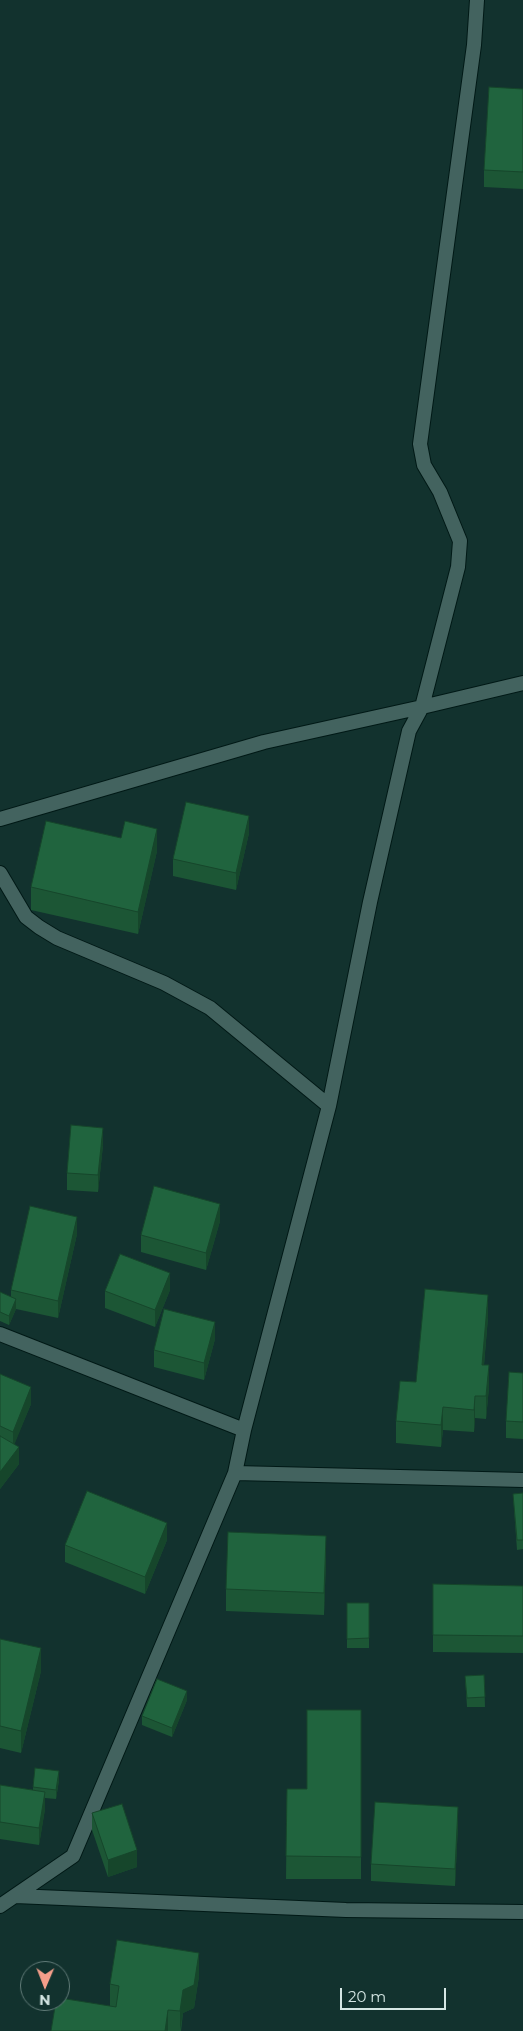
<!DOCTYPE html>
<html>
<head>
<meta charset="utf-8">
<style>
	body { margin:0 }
	#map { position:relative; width:523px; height:2031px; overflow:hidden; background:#12322e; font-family:Montserrat,sans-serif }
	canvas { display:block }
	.north { position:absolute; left:20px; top:1961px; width:50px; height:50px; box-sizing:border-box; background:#12322e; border:1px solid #607a77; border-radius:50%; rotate:181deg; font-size:14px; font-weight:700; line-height:20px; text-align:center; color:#d5e7e4 }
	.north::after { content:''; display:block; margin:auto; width:18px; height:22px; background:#f49e8a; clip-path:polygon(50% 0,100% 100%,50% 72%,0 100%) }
	.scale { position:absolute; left:340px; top:1988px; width:106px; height:22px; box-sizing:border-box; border:2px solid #d5e7e4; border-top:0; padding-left:6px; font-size:15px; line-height:18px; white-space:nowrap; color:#d5e7e4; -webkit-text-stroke:4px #12322e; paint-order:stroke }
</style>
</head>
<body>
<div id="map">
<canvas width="523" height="2031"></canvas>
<div class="north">N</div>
<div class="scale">20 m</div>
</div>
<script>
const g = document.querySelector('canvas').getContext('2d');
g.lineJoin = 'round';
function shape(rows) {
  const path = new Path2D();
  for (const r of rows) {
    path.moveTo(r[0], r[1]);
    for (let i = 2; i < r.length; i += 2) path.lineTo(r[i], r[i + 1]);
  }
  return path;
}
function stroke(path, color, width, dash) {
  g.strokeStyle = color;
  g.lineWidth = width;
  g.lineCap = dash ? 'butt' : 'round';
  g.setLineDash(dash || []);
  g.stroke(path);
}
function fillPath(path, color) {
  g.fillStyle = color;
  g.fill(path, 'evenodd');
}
const minor = shape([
	[0,819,264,742,422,707,458,567,460,541,440,492,424,465,420,444,474,45,477,0],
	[0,873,26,917,39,927,57,938,164,983,210,1008,329,1106],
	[0,1334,244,1430],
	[235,1473,523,1480],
	[15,1896,346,1910,523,1912],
	[0,1906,73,1856,235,1473,244,1430,329,1106,370,902,409,731,422,707,523,683]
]);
const wall = shape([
	[523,89,523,189,484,187,484,170],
	[249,833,236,890,173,876,173,859],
	[121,838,157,851,138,934,31,910,31,887],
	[103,1145,98,1192,67,1190,67,1173],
	[220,1221,206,1270,141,1252,141,1235],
	[77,1234,58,1318,16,1309,9,1325,0,1321,0,1292,11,1297,11,1290],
	[170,1290,155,1327,105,1308,105,1291],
	[488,1317,484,1365,489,1387,486,1419,475,1418,474,1432,443,1430,441,1447,396,1443,396,1421,416,1382],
	[215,1339,204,1380,154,1367,154,1350],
	[523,1373,523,1439,506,1438,506,1421],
	[0,1374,31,1404,14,1444,19,1464,0,1489],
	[523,1493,523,1549,517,1550,513,1494],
	[167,1540,145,1594,65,1562,65,1545],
	[326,1558,324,1615,226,1611,226,1589],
	[433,1584,523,1586,523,1653,433,1652],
	[347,1603,369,1603,369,1648,347,1648],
	[0,1639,41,1671,21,1753,0,1748],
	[484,1675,485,1707,467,1707,465,1676],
	[187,1700,172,1737,142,1725,142,1716],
	[361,1710,361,1879,286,1879,287,1789,307,1789],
	[59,1780,56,1799,45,1798,45,1809,39,1845,0,1839,0,1785,33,1790,33,1787],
	[92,1813,137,1867,108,1877,92,1830],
	[458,1824,455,1886,371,1881,371,1864],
	[199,1976,194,2008,183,2013,181,2031,51,2031,110,2006,110,1984]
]);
const shadedWall = shape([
	[249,816,249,833,236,890,236,873],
	[157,829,157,851,138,934,138,912],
	[103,1128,103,1145,98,1192,98,1175],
	[220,1204,220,1221,206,1270,206,1253],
	[77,1217,77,1234,58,1318,58,1301],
	[170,1273,170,1290,155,1327,155,1310],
	[488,1295,488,1317,482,1387,482,1365],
	[16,1299,16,1309,9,1325,9,1316],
	[215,1322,215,1339,204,1380,204,1363],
	[489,1365,489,1387,486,1419,486,1396],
	[31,1387,31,1404,13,1448,13,1432],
	[475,1396,475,1418,474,1432,474,1410],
	[443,1407,443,1430,441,1447,441,1425],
	[19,1447,19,1464,0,1489,0,1472],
	[167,1523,167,1540,145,1594,145,1577],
	[326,1536,326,1558,324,1615,324,1593],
	[41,1648,41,1671,21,1753,21,1731],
	[187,1691,187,1700,172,1737,172,1728],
	[59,1771,59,1780,56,1799,56,1790],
	[45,1792,45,1809,39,1845,39,1828],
	[458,1807,458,1824,455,1886,455,1869],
	[137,1850,137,1867,108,1877,108,1860],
	[199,1953,199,1976,194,2008,183,2013,180,2031,180,2011,183,1990],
	[168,2010,168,2031,165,2031]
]);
const building = shape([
	[489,87,523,89,523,172,484,170,489,87],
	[186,802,249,816,236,873,173,859,186,802],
	[46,821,121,838,125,821,157,829,138,912,31,887,46,821],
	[71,1125,103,1128,98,1175,67,1173,71,1125],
	[154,1186,220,1204,206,1253,141,1235,154,1186],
	[30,1206,77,1217,58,1301,11,1290,30,1206],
	[120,1254,170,1273,155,1310,105,1291,120,1254],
	[425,1289,488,1295,482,1365,489,1365,486,1396,475,1396,474,1410,443,1407,441,1425,396,1421,400,1381,416,1382,425,1289],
	[0,1292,16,1299,9,1316,0,1312,0,1292],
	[164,1309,215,1322,204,1363,154,1350,164,1309],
	[509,1372,523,1373,523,1422,506,1421,509,1372],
	[0,1374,31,1387,13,1432,0,1426,0,1374],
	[0,1436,19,1447,0,1472,0,1436],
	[87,1491,167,1523,145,1577,65,1545,87,1491],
	[523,1493,523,1540,517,1540,513,1494,523,1493],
	[228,1532,326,1536,324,1593,226,1589,228,1532],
	[433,1584,523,1586,523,1636,433,1635,433,1584],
	[347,1603,369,1603,369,1638,347,1639,347,1603],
	[0,1639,41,1648,21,1731,0,1726,0,1639],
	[484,1675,485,1697,467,1698,465,1676,484,1675],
	[157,1679,187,1691,172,1728,142,1716,157,1679],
	[307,1710,361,1710,361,1857,286,1856,287,1789,307,1789,307,1710],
	[35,1768,59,1771,56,1790,33,1787,35,1768],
	[0,1785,45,1792,39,1828,0,1822,0,1785],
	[375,1802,458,1807,455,1869,371,1864,375,1802],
	[122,1804,137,1850,108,1860,92,1813,122,1804],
	[117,1940,199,1953,194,1985,183,1990,180,2011,168,2010,165,2031,51,2031,56,2001,60,2001,60,1998,116,2007,119,1986,110,1984,117,1940]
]);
stroke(minor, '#001916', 16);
stroke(minor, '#43635f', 14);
fillPath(wall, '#1c5635');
fillPath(shadedWall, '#16462b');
fillPath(building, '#20643e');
stroke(building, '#16462b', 1);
</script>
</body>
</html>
